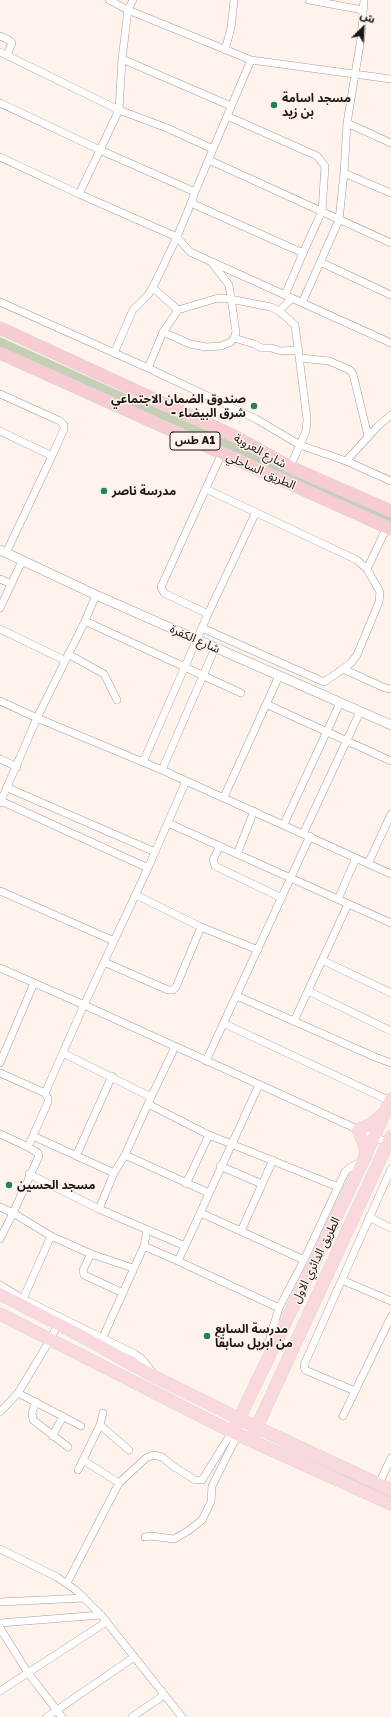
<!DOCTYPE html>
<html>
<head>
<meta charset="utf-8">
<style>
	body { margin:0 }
	#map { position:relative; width:391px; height:1717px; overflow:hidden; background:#fff3ec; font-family:"Golos Text","Noto Sans Arabic",sans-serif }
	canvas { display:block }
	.north { position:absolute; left:343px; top:8px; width:40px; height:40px; -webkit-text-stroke:3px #fff3ec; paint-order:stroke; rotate:24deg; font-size:11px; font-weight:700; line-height:16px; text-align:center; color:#1a1614 }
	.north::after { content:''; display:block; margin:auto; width:14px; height:18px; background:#1a1614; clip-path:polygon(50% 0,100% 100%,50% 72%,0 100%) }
</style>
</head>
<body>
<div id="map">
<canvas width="391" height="1717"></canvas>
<div class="north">ش</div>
</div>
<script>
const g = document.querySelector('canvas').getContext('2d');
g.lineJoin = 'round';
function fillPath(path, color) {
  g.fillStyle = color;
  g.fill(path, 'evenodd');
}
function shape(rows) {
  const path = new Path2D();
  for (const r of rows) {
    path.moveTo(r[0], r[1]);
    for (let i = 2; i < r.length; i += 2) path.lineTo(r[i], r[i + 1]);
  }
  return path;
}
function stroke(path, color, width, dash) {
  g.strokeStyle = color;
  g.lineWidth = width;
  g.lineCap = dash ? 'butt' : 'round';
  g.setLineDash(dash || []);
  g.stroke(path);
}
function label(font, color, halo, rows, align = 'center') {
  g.font = font + ' "Golos Text","Noto Sans Arabic",sans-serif';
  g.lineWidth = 3;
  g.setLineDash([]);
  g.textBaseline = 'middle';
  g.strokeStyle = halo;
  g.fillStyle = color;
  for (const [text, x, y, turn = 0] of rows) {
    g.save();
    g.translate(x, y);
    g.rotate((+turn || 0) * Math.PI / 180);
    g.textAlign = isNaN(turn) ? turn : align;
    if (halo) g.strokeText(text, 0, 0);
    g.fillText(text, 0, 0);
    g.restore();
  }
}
const green = shape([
	[0,337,391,514,391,525,0,348]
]);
const minor = shape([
	[109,0,128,10,251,60,391,79],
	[133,0,128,10,122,59,119,110,79,194,177,237,190,252,391,343],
	[309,0,363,10],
	[0,36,9,40,12,43,7,55],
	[225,50,231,28,234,0],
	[0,52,119,110,167,128,213,149,251,60],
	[122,59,231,106],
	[0,103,100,150,195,192,191,203,303,253],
	[227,116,317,156,325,166,322,211,303,253,285,295],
	[347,123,391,143],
	[0,157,79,194],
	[209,160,391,243],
	[344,173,391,193],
	[195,192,213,149],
	[320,262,391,295],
	[153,288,178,310],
	[0,302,148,368,256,419,300,445,346,461,391,481],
	[302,303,339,220,344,173,347,123,361,38,364,0],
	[279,311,295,325,307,419,306,431,290,467],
	[163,332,190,344,206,347,221,346,231,342,234,338,236,332,229,285,212,263],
	[234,338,254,344,262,348,271,348,281,351,299,350],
	[114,353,133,310,148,295,155,283,177,237,191,203],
	[300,358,329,361,350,370,353,374,368,436],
	[148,368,163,332,178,310,218,298,230,299,271,307,279,311,292,298],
	[0,394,60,421,64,425,64,429,52,456,6,553],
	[0,431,52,456],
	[346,461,378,426,391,415],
	[367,569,387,527],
	[0,579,11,584],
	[0,608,22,561],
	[208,614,164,593,161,587,222,453],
	[85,621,241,693],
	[202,628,324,682,350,664,357,655,379,602,380,592,367,569,357,560,206,489],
	[0,629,64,660],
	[68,654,104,674,117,700],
	[343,669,385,688,391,689],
	[0,701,37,718,162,770,391,874],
	[266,704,391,761],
	[0,759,17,767],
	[143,762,208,614,256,512],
	[162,770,215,648],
	[8,788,155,852],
	[224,797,279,676],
	[1,801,148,868],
	[0,803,37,718,85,621,96,595],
	[168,823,391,923],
	[284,824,340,703],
	[303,834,360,712],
	[220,846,213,860,215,866,282,898],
	[237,854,254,811],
	[368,864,391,814],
	[0,891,114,941],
	[136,895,201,927,258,950],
	[338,899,356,858],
	[322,960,391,993],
	[104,962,168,990,173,990,176,987,201,927],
	[0,968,84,1005,388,1143],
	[308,991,391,1031],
	[237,996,375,1057,391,1063],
	[294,1021,348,904],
	[225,1024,390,1101],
	[63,1053,151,1097,175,1047],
	[206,1061,310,836],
	[0,1063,34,983],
	[0,1073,45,1093,48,1098,48,1102,28,1147,0,1134],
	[45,1093,84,1005,148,868,186,781],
	[151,1097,148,1104,209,1135,338,1187],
	[33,1136,114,1173,99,1209],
	[125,1155,209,1193],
	[76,1156,112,1076],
	[220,1166,262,1184],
	[114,1173,125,1155,148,1104],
	[29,1174,99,1209,185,1246,178,1261,279,1308],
	[186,1184,209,1135],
	[0,1207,13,1213,39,1156,38,1153,28,1147],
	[201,1213,304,1260],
	[369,1217,391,1228],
	[147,1230,144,1246,178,1261],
	[241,1231,273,1160],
	[0,1239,13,1213,51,1236,91,1254,133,1268],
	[185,1246,259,1085],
	[91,1254,83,1270,84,1275,123,1293],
	[342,1280,391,1301],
	[0,1285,23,1299,135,1354,142,1359,152,1372],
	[23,1299,51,1236],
	[103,1337,144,1246],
	[270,1353,268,1344,279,1308,304,1260,345,1172,349,1168,361,1162],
	[355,1391,305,1370,304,1365,391,1169],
	[18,1393,81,1426],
	[36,1402,32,1412,33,1420,68,1447],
	[0,1412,18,1393,50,1340,58,1324],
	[343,1416,391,1317],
	[100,1425,129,1450],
	[52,1436,63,1417],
	[83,1460,119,1483],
	[78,1470,100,1425,103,1413],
	[379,1484,391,1458],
	[145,1537,151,1536,174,1539,188,1531,202,1520,211,1502,212,1486,238,1434],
	[0,1549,57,1577,77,1591,101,1615,182,1717],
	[67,1583,119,1483,146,1458,154,1455,162,1457,173,1466,195,1480,202,1480,232,1432],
	[0,1602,84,1598],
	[0,1623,101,1615],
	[0,1628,28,1673,62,1717],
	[0,1691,106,1622],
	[47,1717,134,1657],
	[132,1717,164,1695]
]);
const tertiary = shape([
	[0,550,96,595,391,725]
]);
const primary = shape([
	[366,1156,364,1144,358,1130,371,1124,383,1114],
	[0,1294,87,1339,155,1377,256,1427,391,1490],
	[0,1314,232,1432,391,1504],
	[236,1425,363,1161,391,1099],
	[254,1433,391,1136]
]);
const trunk = shape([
	[0,328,234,436,290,467,391,511],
	[0,353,391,529]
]);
const markers = [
	[274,105,4,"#22825a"],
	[254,406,4,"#22825a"],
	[104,491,4,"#22825a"],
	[9,1185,4,"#22825a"],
	[207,1336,4,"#22825a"]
];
const shields = [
	[195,441,50]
];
const shieldNames = [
	["طس A1",195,441]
];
const poiNames = [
	["مسجد اسامة",282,98],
	["بن زيد",282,112],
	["صندوق الضمان الاجتماعي",246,399,"right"],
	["- شرق البيضاء",246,413,"right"],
	["مدرسة ناصر",112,491],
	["مسجد الحسين",17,1185],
	["مدرسة السابع",215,1329],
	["من ابريل سابقا",215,1343]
];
const streetNames = [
	["شارع العروبة",260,451,29],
	["الطريق الساحلي",261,471,24],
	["شارع الكفرة",195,639,24],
	["الطريق الدائري الاول",316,1260,-64]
];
fillPath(green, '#c4cfb3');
stroke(minor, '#a79c95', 8);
stroke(tertiary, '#a79c95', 10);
stroke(primary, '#d6d5d5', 13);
stroke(trunk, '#d6d5d5', 13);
stroke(minor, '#fff', 7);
stroke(tertiary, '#fff', 9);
stroke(primary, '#fad9de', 12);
stroke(trunk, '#f8ccd3', 12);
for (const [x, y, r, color] of markers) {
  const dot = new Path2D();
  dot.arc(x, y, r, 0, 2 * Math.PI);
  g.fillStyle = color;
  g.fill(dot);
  stroke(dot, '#fff3ec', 1.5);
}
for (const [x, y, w] of shields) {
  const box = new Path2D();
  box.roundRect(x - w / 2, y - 9, w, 18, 3);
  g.fillStyle = '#fff3ec';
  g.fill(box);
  stroke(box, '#1a1614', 1);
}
label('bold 11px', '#1a1614', null, shieldNames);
label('bold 12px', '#1a1614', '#fff3ec', poiNames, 'left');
label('12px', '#1a1614', '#fff3ec', streetNames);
</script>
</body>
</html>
